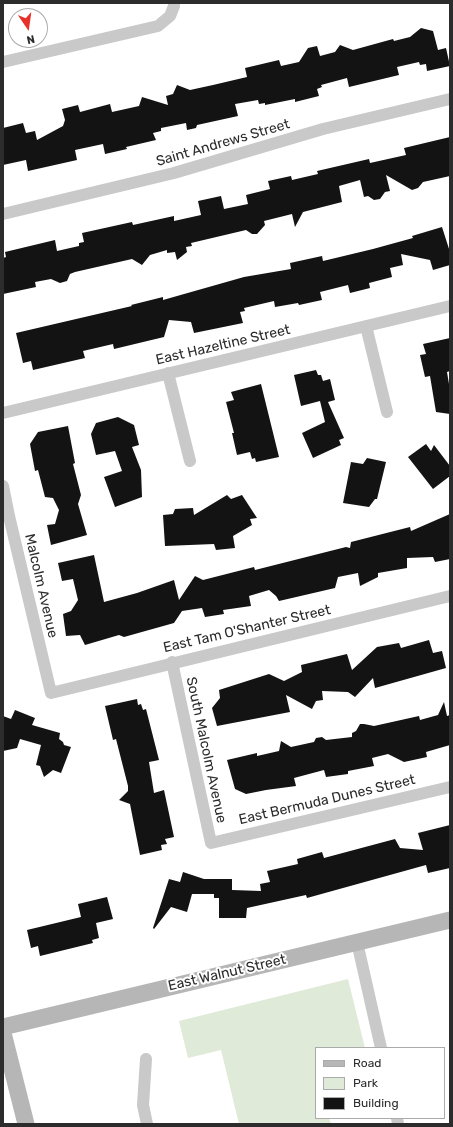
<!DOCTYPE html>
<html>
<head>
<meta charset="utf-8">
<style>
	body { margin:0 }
	#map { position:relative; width:453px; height:1127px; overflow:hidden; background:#fff; font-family:Rubik,sans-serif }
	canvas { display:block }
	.frame { position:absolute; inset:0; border:4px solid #2c2c2c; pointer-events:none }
	.legend { position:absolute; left:315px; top:1047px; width:130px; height:72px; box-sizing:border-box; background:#fff; border:1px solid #ababab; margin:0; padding:5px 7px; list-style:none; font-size:12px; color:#2c2c2c }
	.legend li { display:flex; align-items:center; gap:8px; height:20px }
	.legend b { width:20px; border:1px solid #ababab }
	.north { position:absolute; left:8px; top:8px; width:40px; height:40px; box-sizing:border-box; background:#fff; border:1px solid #ababab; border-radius:50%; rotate:167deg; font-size:11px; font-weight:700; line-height:16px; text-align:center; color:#2c2c2c }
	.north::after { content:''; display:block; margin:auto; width:14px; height:18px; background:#e73129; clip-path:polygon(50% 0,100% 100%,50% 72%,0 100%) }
</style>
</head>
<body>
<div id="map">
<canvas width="453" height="1127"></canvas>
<div class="frame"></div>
<ul class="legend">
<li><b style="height:5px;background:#b6b6b6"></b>Road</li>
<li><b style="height:11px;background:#e0ead8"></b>Park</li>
<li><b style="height:11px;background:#131313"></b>Building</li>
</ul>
<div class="north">N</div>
</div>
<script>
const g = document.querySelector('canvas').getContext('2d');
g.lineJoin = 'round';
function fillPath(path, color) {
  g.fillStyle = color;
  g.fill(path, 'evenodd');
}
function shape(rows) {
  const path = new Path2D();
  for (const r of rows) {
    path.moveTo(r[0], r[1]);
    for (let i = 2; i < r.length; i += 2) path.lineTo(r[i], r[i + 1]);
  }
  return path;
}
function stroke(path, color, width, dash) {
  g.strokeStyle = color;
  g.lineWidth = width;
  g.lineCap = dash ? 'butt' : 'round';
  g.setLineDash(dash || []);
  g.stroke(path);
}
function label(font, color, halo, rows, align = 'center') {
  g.font = font + ' Rubik,sans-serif';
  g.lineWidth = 4;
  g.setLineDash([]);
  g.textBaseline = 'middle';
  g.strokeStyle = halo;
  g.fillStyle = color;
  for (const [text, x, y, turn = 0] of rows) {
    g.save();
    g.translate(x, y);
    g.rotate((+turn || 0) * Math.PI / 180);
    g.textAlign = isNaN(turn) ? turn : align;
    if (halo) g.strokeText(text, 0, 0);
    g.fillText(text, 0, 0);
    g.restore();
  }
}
const green = shape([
	[348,979,365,1048,316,1048,316,1118,329,1118,331,1124,239,1124,221,1050,188,1058,179,1021]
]);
const building = shape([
	[421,28,433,31,438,50,446,48,450,66,427,71,426,64,420,65,419,62,397,67,399,75,349,87,347,78,321,85,322,87,317,89,319,96,295,102,295,99,265,105,265,103,259,104,258,100,235,104,238,116,197,125,196,128,187,130,186,123,161,128,161,131,153,133,156,140,126,147,127,149,105,154,103,144,75,150,77,160,28,171,26,160,3,165,3,128,23,123,26,133,35,131,37,140,63,126,65,120,62,109,78,105,80,112,110,104,112,112,139,106,142,97,168,105,166,96,173,94,177,85,190,90,213,85,247,77,245,68,279,60,281,66,299,62,308,48,317,46,320,56,335,52,340,45,353,50,393,39,394,41,410,37],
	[450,137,450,176,423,182,418,188,412,190,386,175,390,191,385,192,380,199,374,200,368,196,364,197,360,180,339,186,342,202,303,212,295,227,292,214,264,221,265,225,257,234,252,234,246,230,191,243,192,246,186,247,187,252,177,260,175,252,167,253,167,250,150,255,142,265,132,259,75,272,70,274,67,281,60,283,51,279,35,282,36,287,3,294,3,258,6,257,5,252,55,240,57,251,79,246,79,243,84,242,82,233,132,222,133,225,174,216,174,221,201,215,198,201,221,196,224,209,248,204,246,195,270,189,268,181,291,176,292,180,318,174,317,171,369,159,370,163,406,155,404,148],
	[442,227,450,252,450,265,433,270,430,260,401,254,403,265,390,268,392,277,369,283,370,288,350,293,348,285,320,292,322,300,299,305,298,303,275,307,274,301,244,308,245,311,240,312,243,323,194,333,191,322,169,320,164,337,114,349,113,344,83,351,85,358,33,370,31,361,23,363,16,333,132,306,131,305,163,297,163,300,244,277,291,269,290,263,322,256,323,261,373,249,413,238,412,236],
	[450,338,450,371,447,372,450,390,450,414,436,412,430,376,425,377,420,355,426,354,423,344],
	[316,370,318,375,321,375,323,381,330,379,335,400,328,402,344,438,339,440,341,445,313,458,302,433,325,422,320,401,301,406,294,375],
	[261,384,279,457,256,462,255,458,252,459,250,452,237,455,232,433,234,433,226,402,234,400,231,392],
	[118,417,134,425,139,445,132,447,141,470,142,497,115,507,104,477,122,471,115,451,96,455,91,434,96,423],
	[68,426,75,463,73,464,81,495,78,504,87,535,51,545,47,525,55,524,59,510,53,498,45,497,38,470,35,471,30,444,38,432],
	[426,444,431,451,434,445,450,466,450,476,433,489,408,457],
	[367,458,386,462,377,499,375,499,369,507,343,503,351,462,363,464],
	[227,495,231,499,242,495,257,518,250,519,252,525,233,536,235,548,216,550,214,544,165,546,163,515,173,514,175,509,193,508,194,515],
	[450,514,450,559,435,562,433,557,407,558,407,568,378,573,378,577,360,586,358,573,338,577,335,588,279,601,276,596,269,590,249,596,251,606,223,610,224,614,205,617,202,608,182,611,174,623,124,637,119,635,85,645,80,635,66,636,63,614,71,611,78,600,73,579,62,581,58,563,94,555,104,602,137,593,174,580,179,600,195,576,203,580,254,567,255,570,346,547,350,548,351,542,410,527,411,531],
	[429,640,433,653,442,651,446,668,375,688,373,678,355,697,348,692,322,691,323,700,316,701,312,709,286,695,290,712,217,726,212,708,220,698,219,690,269,674,284,681,302,672,301,665,347,654,352,670,377,647,399,643,401,648],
	[137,699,138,705,141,704,143,710,146,709,159,760,149,762,154,793,164,790,174,837,165,839,167,844,161,845,162,850,140,855,130,804,119,800,128,791,128,786,116,739,113,740,105,706],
	[444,702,447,716,450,715,450,745,426,752,427,757,404,762,388,754,372,758,374,766,348,771,348,774,326,777,324,770,294,778,296,786,266,790,246,794,235,789,227,760,257,753,257,756,279,751,281,741,291,747,314,742,316,738,322,737,326,740,352,737,352,733,356,731,360,724,364,724,374,726,419,716,420,720,438,715],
	[15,710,35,718,32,725,60,733,59,739,63,742,64,745,71,747,61,773,53,770,44,777,40,766,36,765,41,745,20,739,17,748,3,751,3,716,11,719],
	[450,825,450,868,428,873,426,865,307,898,306,895,247,908,246,918,219,918,219,898,214,898,214,894,192,894,187,912,171,907,154,929,153,928,169,879,180,882,183,872,204,879,232,879,232,890,261,891,260,884,270,882,267,871,298,864,297,859,322,852,324,858,395,839,400,848,423,850,418,833],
	[107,897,113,919,96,923,99,938,92,940,93,943,40,956,38,946,31,948,27,930,81,917,78,904]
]);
const street = shape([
	[3,62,158,26,170,16,174,6,174,3],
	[3,214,174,173,323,129,450,99],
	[366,326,387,412],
	[168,373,190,461],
	[3,413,450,306],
	[3,486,9,516,51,693,450,596],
	[172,662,211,843,450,787],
	[357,942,381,1048],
	[146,1059,143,1105,147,1124],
	[397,1118,398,1124]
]);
const secondary = shape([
	[3,1027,450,920],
	[3,1033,26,1124]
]);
const streetNames = [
	["Saint Andrews Street",223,143,-16],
	["East Hazeltine Street",223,345,-13],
	["Malcolm Avenue",41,586,77],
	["East Tam O'Shanter Street",247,629,-13],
	["South Malcolm Avenue",206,750,78],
	["East Bermuda Dunes Street",327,800,-13],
	["East Walnut Street",227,973,-13]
];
fillPath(green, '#e0ead8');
fillPath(building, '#131313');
stroke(street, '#c9c9c9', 12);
stroke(secondary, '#b6b6b6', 17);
label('14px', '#2c2c2c', '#fff', streetNames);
</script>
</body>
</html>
